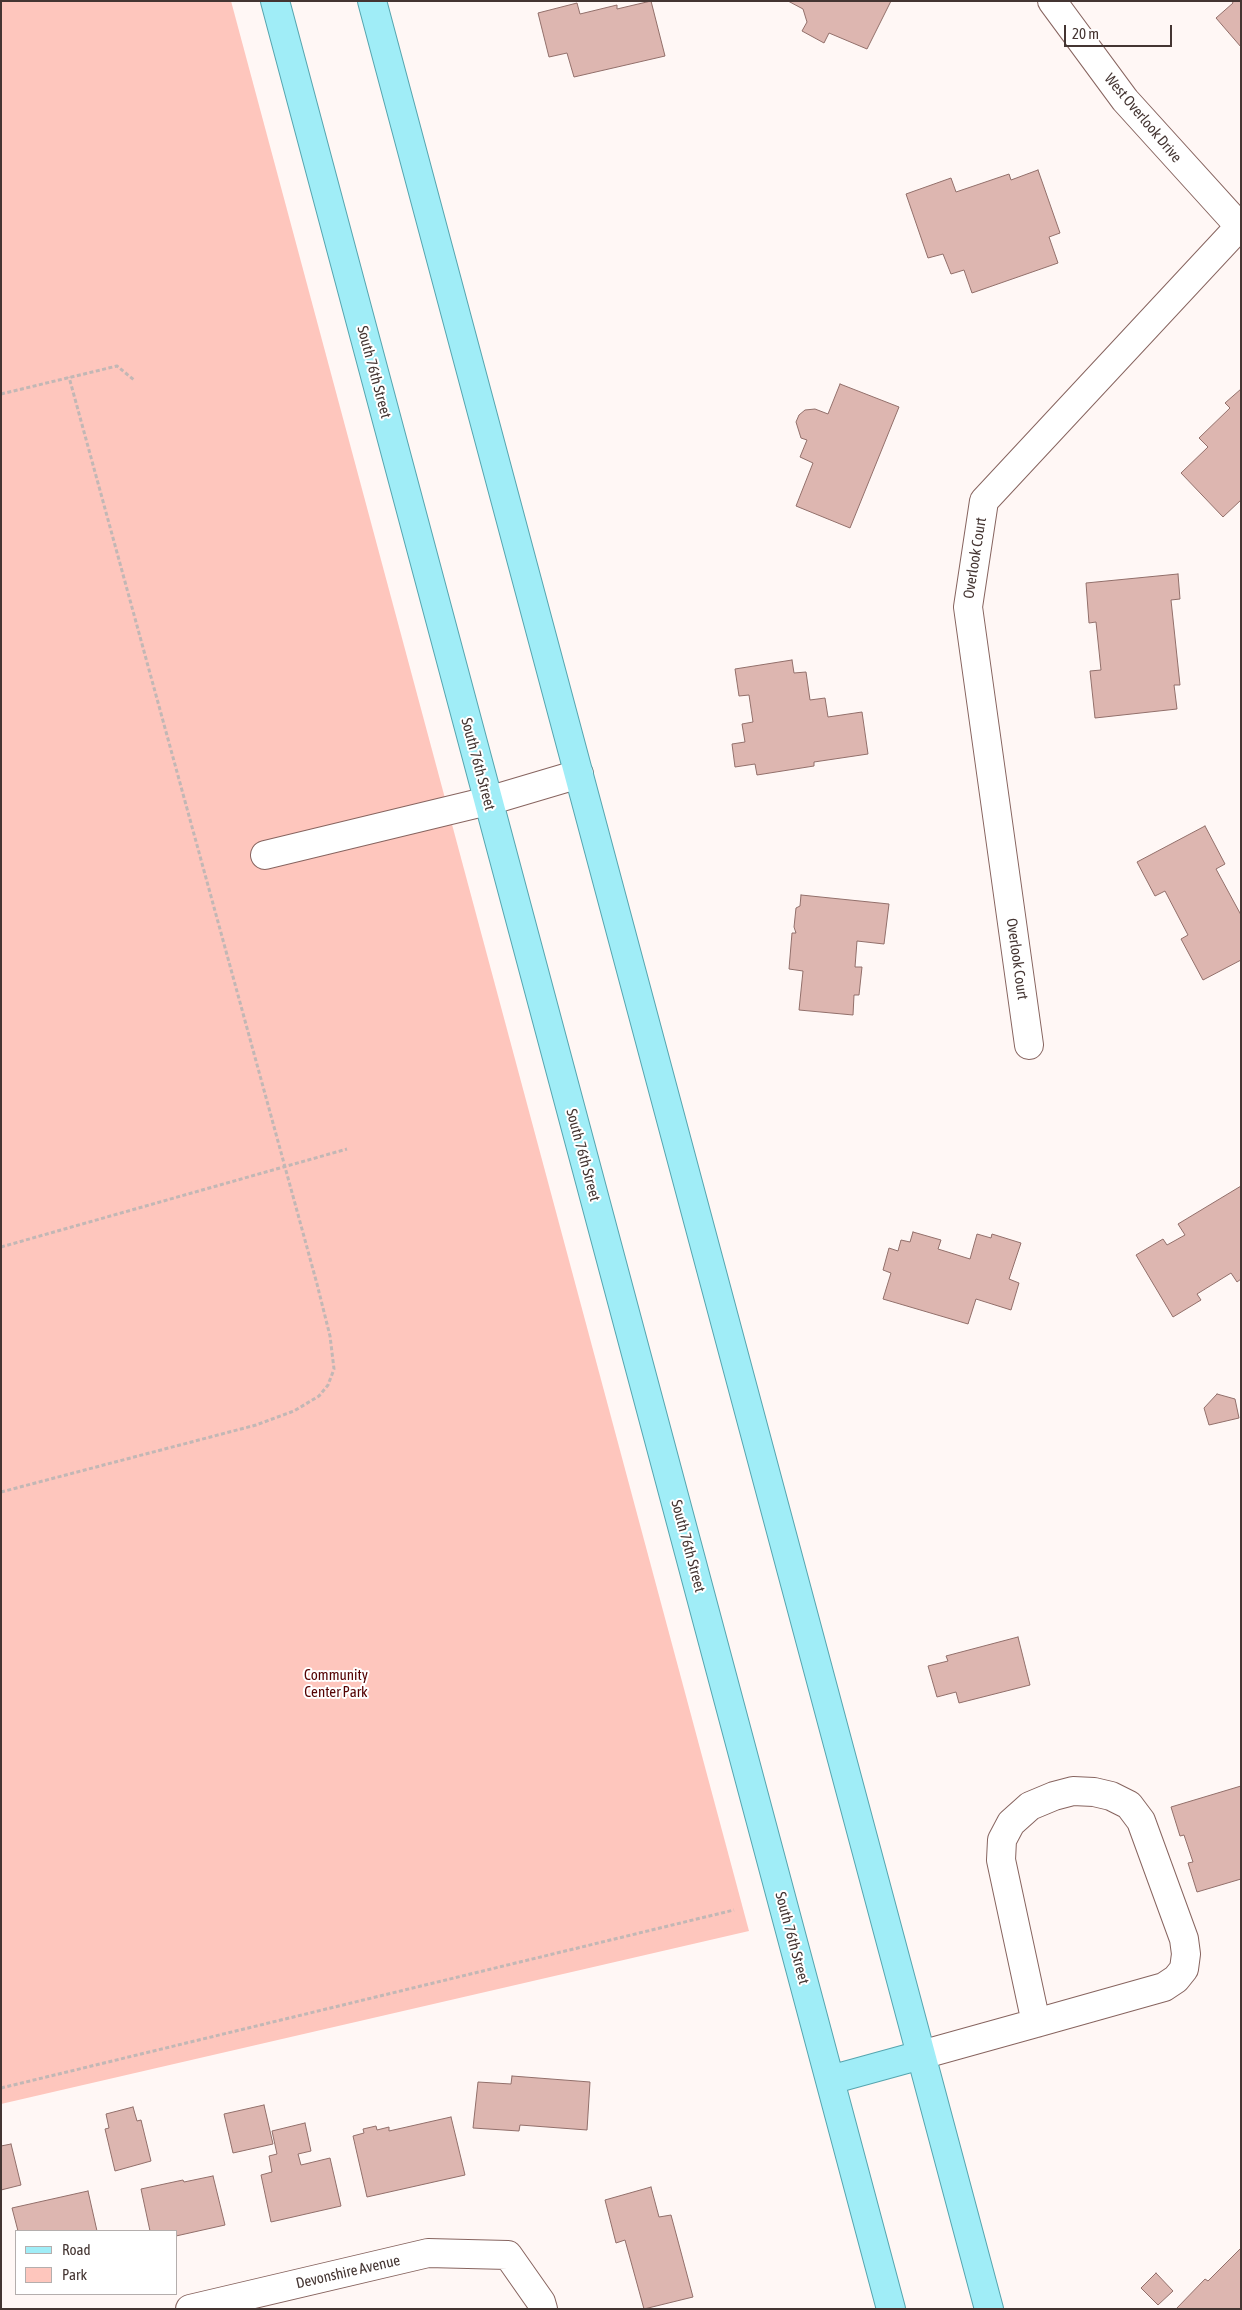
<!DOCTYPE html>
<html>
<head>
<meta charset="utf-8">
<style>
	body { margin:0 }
	#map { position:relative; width:1242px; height:2310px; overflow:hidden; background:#fff7f5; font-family:"Asap Condensed",sans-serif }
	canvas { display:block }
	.frame { position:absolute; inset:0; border:2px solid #443532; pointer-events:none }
	.legend { position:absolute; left:15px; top:2230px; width:162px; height:65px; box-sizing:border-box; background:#fff; border:1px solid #b4aead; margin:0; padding:6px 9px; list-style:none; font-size:15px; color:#443532 }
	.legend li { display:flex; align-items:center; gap:10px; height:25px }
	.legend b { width:25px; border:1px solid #b4aead }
	.scale { position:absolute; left:1064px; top:25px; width:108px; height:22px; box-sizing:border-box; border:2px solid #443532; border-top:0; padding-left:6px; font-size:15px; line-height:18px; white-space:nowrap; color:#443532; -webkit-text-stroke:4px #fff; paint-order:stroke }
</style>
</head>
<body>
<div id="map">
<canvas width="1242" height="2310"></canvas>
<div class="frame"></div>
<ul class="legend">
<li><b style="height:6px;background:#a0edf7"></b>Road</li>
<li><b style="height:14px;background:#fec6bd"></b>Park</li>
</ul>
<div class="scale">20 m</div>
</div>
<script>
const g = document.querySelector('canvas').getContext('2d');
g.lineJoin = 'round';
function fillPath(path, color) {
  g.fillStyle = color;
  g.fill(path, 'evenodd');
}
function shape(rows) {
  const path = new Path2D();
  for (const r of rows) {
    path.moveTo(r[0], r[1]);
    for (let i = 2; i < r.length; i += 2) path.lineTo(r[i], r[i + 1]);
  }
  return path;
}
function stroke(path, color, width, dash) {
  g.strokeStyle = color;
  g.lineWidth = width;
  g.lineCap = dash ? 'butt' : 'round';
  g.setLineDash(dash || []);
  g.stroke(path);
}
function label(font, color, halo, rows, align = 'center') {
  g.font = font + ' "Asap Condensed",sans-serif';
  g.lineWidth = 4;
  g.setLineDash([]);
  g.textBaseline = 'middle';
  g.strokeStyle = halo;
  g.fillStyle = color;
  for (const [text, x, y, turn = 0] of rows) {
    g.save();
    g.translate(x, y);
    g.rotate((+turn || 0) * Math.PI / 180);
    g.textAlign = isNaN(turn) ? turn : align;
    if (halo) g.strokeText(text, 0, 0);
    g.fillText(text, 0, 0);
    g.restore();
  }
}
const green = shape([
	[1,1,231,1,749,1931,1,2104]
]);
const building = shape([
	[651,1,665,56,574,77,567,53,549,57,538,13,577,3,580,14,617,5,617,9,651,1],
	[788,1,891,1,867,49,829,33,824,43,802,31,807,22,803,9,788,1],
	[1232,1,1241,1,1241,47,1216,18,1233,3,1232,1],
	[1038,170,1060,233,1049,237,1058,263,972,293,964,270,951,274,943,254,928,258,906,194,951,178,956,192,1009,174,1011,180,1038,170],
	[840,384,899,407,850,528,796,506,813,463,800,457,807,440,801,438,796,422,799,415,805,410,815,409,828,414,840,384],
	[1241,389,1241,500,1223,517,1181,473,1208,447,1199,438,1230,408,1225,403,1241,389],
	[1178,574,1180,599,1171,600,1180,685,1174,685,1177,709,1095,718,1090,671,1101,670,1096,622,1089,623,1086,583,1178,574],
	[792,660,794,673,806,672,810,700,825,698,828,717,862,712,868,754,814,762,814,766,757,775,755,764,735,767,732,744,745,742,742,724,753,722,749,695,739,696,735,669,792,660],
	[1205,826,1225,864,1216,869,1241,915,1241,960,1203,980,1181,939,1188,935,1165,891,1155,896,1137,862,1205,826],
	[801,895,889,904,884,944,857,941,855,967,862,967,859,995,854,995,853,1015,799,1010,803,971,789,969,792,933,796,933,794,927,796,908,800,906,801,895],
	[1241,1186,1241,1279,1237,1282,1231,1273,1197,1294,1201,1300,1173,1317,1136,1255,1163,1239,1167,1245,1185,1235,1178,1224,1241,1186],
	[913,1232,941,1240,938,1249,970,1259,977,1234,991,1238,992,1234,1021,1243,1009,1279,1019,1283,1011,1310,976,1299,968,1324,883,1299,891,1273,883,1270,889,1248,898,1251,901,1240,910,1242,913,1232],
	[1217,1394,1235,1399,1239,1418,1209,1425,1204,1408,1217,1394],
	[1018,1637,1030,1685,959,1703,956,1692,937,1697,928,1666,948,1661,946,1656,1018,1637],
	[1241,1786,1241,1879,1197,1892,1188,1863,1193,1862,1184,1835,1180,1836,1171,1807,1241,1786],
	[512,2076,590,2082,587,2130,520,2125,519,2131,473,2128,478,2082,511,2084,512,2076],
	[264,2105,273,2144,233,2153,224,2114,264,2105],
	[133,2107,137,2121,141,2120,151,2161,115,2171,105,2129,109,2128,106,2114,133,2107],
	[451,2117,465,2175,367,2197,353,2136,364,2133,363,2129,376,2126,377,2130,389,2127,389,2131,451,2117],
	[305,2123,311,2151,298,2154,301,2165,330,2158,341,2206,271,2222,261,2175,272,2172,269,2156,277,2154,272,2131,305,2123],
	[11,2144,21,2185,1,2190,1,2146,11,2144],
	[213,2176,225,2225,176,2236,176,2231,150,2231,141,2189,183,2180,184,2182,213,2176],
	[651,2187,659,2217,671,2215,693,2297,644,2309,625,2240,616,2243,605,2200,651,2187],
	[88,2191,97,2231,18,2231,12,2208,88,2191],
	[1241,2248,1241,2309,1176,2309,1205,2279,1208,2281,1241,2248],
	[1156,2273,1173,2291,1158,2305,1141,2288,1156,2273]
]);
const path = shape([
	[1,394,117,366,134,380],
	[1,1247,347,1149],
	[1,1492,256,1425,294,1411,319,1396,328,1385,334,1369,330,1336,317,1284,69,377],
	[1,2088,734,1910]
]);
const minor = shape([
	[1052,1,1125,100,1241,228],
	[265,855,488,801,579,774],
	[1029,1045,968,607,984,501,1239,227],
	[921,2055,1036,2023,1164,1987,1176,1979,1184,1969,1186,1954,1184,1939,1141,1821,1129,1805,1111,1796,1094,1792,1073,1791,1054,1796,1030,1806,1011,1823,1002,1840,1001,1860,1036,2023],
	[190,2309,428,2253,508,2255,541,2302,543,2309]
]);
const major = shape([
	[275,1,891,2309],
	[372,1,989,2309],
	[830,2080,921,2055]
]);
const streetNames = [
	["West Overlook Drive",1143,118,50],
	["South 76th Street",374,372,75],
	["Overlook Court",975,558,-81],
	["South 76th Street",478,764,75],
	["Overlook Court",1017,959,82],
	["South 76th Street",583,1155,75],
	["South 76th Street",688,1546,75],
	["South 76th Street",792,1938,75],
	["Devonshire Avenue",348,2272,-13]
];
const parkNames = [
	["Community",336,1675],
	["Center Park",336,1692]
];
fillPath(green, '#fec6bd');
fillPath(building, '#ddb6b0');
stroke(building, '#926f6a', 1);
stroke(minor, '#87645f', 30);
stroke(major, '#56a5af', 30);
stroke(path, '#c2b7b5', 3, [4, 2.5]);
stroke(minor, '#fff', 28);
stroke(major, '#a0edf7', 28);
label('15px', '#443532', '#fff', streetNames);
label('15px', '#540202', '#fff', parkNames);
</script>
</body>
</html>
